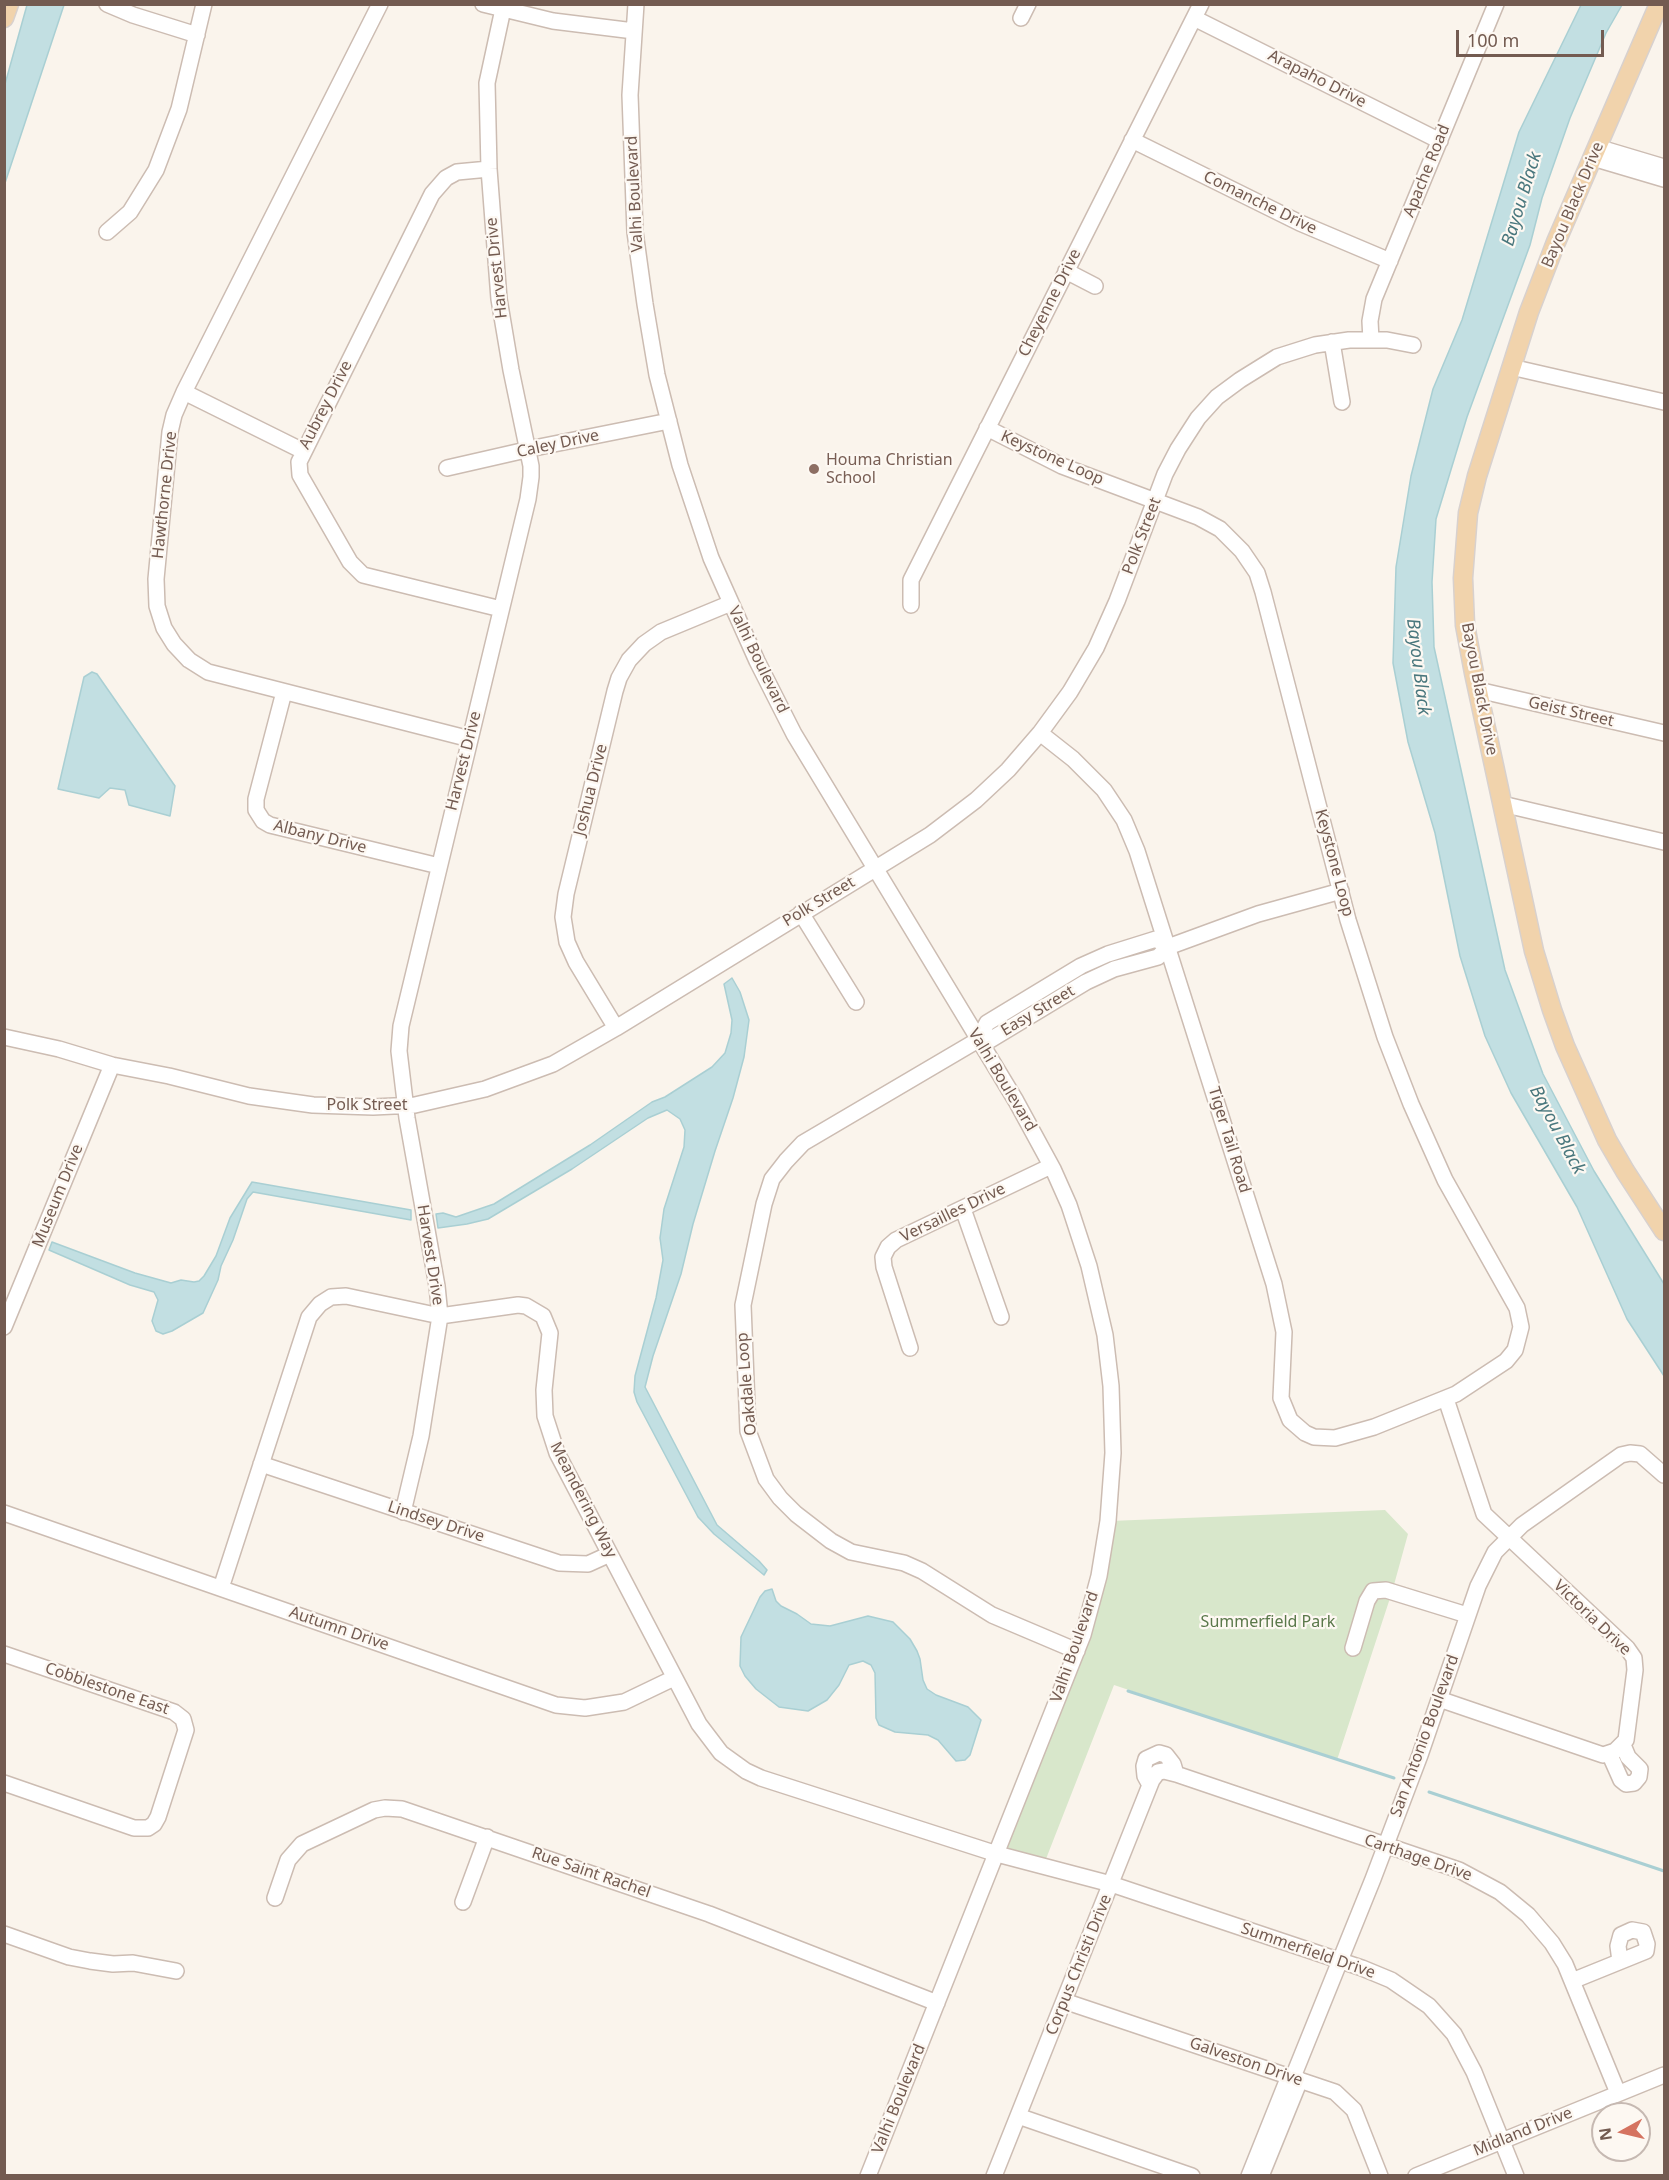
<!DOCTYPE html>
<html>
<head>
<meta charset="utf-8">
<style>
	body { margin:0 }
	#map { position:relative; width:1669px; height:2180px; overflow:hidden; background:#faf4ec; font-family:"Noto Sans",sans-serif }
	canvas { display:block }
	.frame { position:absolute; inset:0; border:6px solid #735b51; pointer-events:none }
	.north { position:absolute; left:1591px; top:2102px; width:60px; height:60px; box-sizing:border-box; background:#fdf8f2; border:2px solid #c6b9b2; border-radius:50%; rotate:262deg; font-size:16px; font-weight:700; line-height:24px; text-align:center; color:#735b51 }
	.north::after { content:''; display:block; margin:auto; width:21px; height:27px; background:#d57360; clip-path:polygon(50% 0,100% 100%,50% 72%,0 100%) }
	.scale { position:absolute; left:1456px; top:30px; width:148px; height:27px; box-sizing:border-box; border:3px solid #735b51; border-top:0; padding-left:8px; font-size:18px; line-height:21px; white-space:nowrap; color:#735b51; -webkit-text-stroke:4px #fdf8f2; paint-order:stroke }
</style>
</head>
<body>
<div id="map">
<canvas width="1669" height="2180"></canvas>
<div class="frame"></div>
<div class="north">N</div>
<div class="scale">100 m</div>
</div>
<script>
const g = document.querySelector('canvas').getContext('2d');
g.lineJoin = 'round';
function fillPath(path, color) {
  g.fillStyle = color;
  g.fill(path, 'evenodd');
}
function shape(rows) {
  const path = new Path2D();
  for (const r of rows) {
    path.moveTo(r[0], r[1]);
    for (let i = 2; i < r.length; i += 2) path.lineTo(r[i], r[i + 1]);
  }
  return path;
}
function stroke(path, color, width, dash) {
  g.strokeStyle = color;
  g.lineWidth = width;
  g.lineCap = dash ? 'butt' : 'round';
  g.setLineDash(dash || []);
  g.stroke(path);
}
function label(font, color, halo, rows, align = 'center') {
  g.font = font + ' "Noto Sans",sans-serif';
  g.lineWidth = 4.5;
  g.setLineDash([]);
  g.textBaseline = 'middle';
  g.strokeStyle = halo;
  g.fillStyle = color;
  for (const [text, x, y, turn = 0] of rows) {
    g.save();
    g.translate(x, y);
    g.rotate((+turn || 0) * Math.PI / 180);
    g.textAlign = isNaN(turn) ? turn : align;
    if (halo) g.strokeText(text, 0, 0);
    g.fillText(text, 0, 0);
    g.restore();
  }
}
const green = shape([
	[1385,1510,1408,1534,1392,1592,1337,1760,1114,1685,1044,1864,998,1854,1069,1670,1110,1521]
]);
const water = shape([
	[27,5,64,5,5,183,5,84,27,5],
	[1581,5,1622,5,1606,33,1570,118,1542,198,1530,245,1467,417,1436,519,1432,582,1434,647,1505,970,1543,1074,1594,1171,1664,1284,1664,1376,1627,1319,1577,1207,1511,1093,1485,1036,1460,956,1435,833,1408,742,1393,663,1396,567,1411,476,1433,389,1462,320,1519,132,1581,5],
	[92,672,97,674,175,786,170,816,129,805,125,790,110,788,99,798,58,789,84,677,92,672],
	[732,978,740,992,749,1020,744,1057,733,1098,715,1151,693,1224,681,1274,653,1356,645,1387,717,1525,759,1561,767,1570,764,1575,714,1534,698,1517,637,1402,634,1392,635,1376,656,1298,663,1260,660,1238,664,1209,684,1147,685,1130,680,1119,667,1110,648,1118,572,1169,488,1219,467,1224,438,1228,436,1214,443,1213,456,1217,494,1204,590,1145,652,1102,665,1097,712,1067,725,1053,731,1033,732,1020,724,984,732,978],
	[252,1182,411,1210,411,1220,253,1192,247,1199,233,1240,221,1266,218,1280,203,1313,172,1331,163,1334,156,1331,152,1321,158,1300,154,1292,130,1285,49,1250,52,1242,135,1273,171,1283,181,1280,194,1282,199,1281,204,1276,216,1256,230,1218,252,1182],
	[772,1589,776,1601,781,1606,797,1614,811,1624,830,1626,868,1616,893,1622,910,1639,917,1651,920,1659,923,1680,927,1689,936,1695,968,1707,981,1720,970,1755,965,1760,956,1761,938,1740,928,1735,895,1732,879,1725,876,1718,875,1673,871,1665,863,1661,849,1665,839,1685,827,1700,808,1711,779,1707,756,1689,745,1676,740,1666,741,1637,760,1597,765,1591,772,1589]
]);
const stream = shape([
	[1128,1691,1394,1778],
	[1429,1792,1664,1871]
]);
const minor = shape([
	[107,4,133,15,197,35],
	[380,4,184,392,174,415,170,432,156,579,157,606,164,628,174,644,189,660,208,672,470,739],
	[483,4,553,21,634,31],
	[636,4,630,95,635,232,645,304,657,375,680,465,711,558,757,661,794,734,1016,1101,1053,1169,1069,1205,1089,1266,1105,1335,1111,1386,1113,1453,1108,1521,1099,1576,1083,1635,868,2176],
	[1021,18,1028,4],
	[1194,18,1440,141],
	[1132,140,1300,223,1390,261],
	[1597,147,1664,167],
	[1593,158,1664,179],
	[489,169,457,172,446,178,432,194,299,462,300,475,350,562,363,575,501,609],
	[107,232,130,212,156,170,179,109,204,4],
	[1066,271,1095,286],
	[1371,340,1370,321,1374,299,1496,4],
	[1332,342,1342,402],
	[1511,367,1664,402],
	[184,392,303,451],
	[987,428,1062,466,1198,517,1220,529,1242,551,1257,573,1263,592,1348,920,1385,1037,1411,1104,1445,1180,1517,1308,1521,1327,1515,1350,1506,1361,1456,1394,1374,1427,1335,1438,1314,1437,1305,1433,1290,1420,1281,1398,1284,1332,1274,1284,1137,851,1124,820,1104,790,1073,759,1040,733],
	[447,468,539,447,669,421],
	[911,605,911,580,1201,4],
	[1478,690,1664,733],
	[284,692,256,799,256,810,263,821,270,825,439,866],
	[1502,804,1664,842],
	[801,913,856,1002],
	[616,1028,576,962,567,942,563,917,566,894,615,691,619,678,629,660,644,644,661,632,731,603],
	[4,1037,59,1049,112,1065,169,1076,249,1096,313,1105,373,1107,415,1105,485,1089,553,1064,616,1028,930,835,976,800,1008,770,1040,733,1070,692,1096,648,1117,601,1165,474,1178,449,1198,418,1217,397,1240,380,1277,357,1315,345,1349,340,1387,340,1413,345],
	[978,1040,987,1023,1081,966,1108,954,1156,939,1168,947],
	[963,1209,1001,1317],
	[4,1327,112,1065],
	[910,1348,884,1267,883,1257,888,1247,896,1240,1051,1166],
	[261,1464,559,1563,588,1564,610,1554],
	[403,1512,421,1436,440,1316,437,1286,407,1118,399,1051,401,1026,528,499,531,477,531,466,511,370,499,299,489,169,487,83,503,9],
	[4,1513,556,1705,585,1708,624,1702,674,1678],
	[221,1588,309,1317,320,1304,331,1297,346,1296,440,1316,518,1305,526,1306,543,1316,550,1333,544,1390,545,1416,557,1453,699,1724,721,1753,746,1771,761,1778,997,1854,1111,1884,1362,1968,1391,1980,1429,2006,1454,2034,1474,2072,1516,2176],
	[1353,1648,1367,1601,1373,1591,1386,1590,1467,1615],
	[1077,1651,992,1615,922,1571,904,1563,851,1552,831,1541,796,1514,780,1498,766,1479,748,1431,743,1305,764,1204,772,1179,786,1161,803,1143,978,1040,990,1040,1086,982,1114,969,1158,957,1168,947,1258,914,1341,891],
	[4,1654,174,1712,183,1719,186,1730,158,1817,154,1824,148,1828,134,1828,4,1783],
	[1439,1699,1603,1755,1615,1751,1626,1740,1635,1670,1634,1658,1627,1648,1484,1514,1446,1399],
	[1609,1753,1621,1780,1626,1784,1634,1783,1639,1777,1640,1769,1628,1757,1623,1745],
	[1150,1785,1145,1776,1144,1766,1146,1759,1159,1753,1166,1755,1173,1764,1176,1774,1459,1870,1500,1892,1528,1915,1552,1943,1565,1964,1618,2093],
	[275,1898,288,1860,302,1844,374,1810,385,1808,402,1809,709,1914,937,2003],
	[463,1902,487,1837],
	[4,1934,69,1957,90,1961,113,1964,133,1963,176,1971],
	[1572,1981,1646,1951,1647,1944,1643,1932,1632,1930,1621,1935,1618,1946,1620,1961],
	[1064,2001,1335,2092,1354,2110,1380,2176],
	[1293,2077,1373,1879,1420,1755,1478,1586,1495,1552,1522,1525,1621,1455,1630,1453,1640,1454,1664,1475],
	[1018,2116,1192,2176],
	[994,2176,1152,1780,1158,1772,1164,1771,1176,1774],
	[1249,2176,1289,2076],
	[1261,2176,1300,2080],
	[1416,2176,1664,2075]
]);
const major = shape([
	[1659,4,1556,242,1529,312,1477,476,1468,513,1463,578,1465,625,1474,673,1534,951,1552,1010,1565,1046,1607,1140,1625,1171,1664,1231],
	[4,18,9,4]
]);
const markers = [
	[814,469,6,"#8d6e63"]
];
const streetNames = [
	["Arapaho Drive",1317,79,27],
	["Apache Road",1427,171,-68],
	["Valhi Boulevard",635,194,-93],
	["Comanche Drive",1260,203,26],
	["Bayou Black Drive",1573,205,-67],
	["Harvest Drive",497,268,-96],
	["Cheyenne Drive",1050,303,-63],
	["Aubrey Drive",326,405,-63],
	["Caley Drive",558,444,-12],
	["Keystone Loop",1052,458,24],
	["Hawthorne Drive",165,495,-84],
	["Polk Street",1142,536,-69],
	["Valhi Boulevard",758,660,64],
	["Bayou Black Drive",1479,689,79],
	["Geist Street",1571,712,13],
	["Harvest Drive",464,761,-76],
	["Joshua Drive",591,790,-76],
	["Albany Drive",320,837,14],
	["Keystone Loop",1334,863,75],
	["Polk Street",819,902,-31],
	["Easy Street",1038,1011,-31],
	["Valhi Boulevard",1002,1080,59],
	["Polk Street",367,1105],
	["Tiger Tail Road",1229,1140,73],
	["Museum Drive",58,1196,-68],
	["Versailles Drive",953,1213,-26],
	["Harvest Drive",430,1255,81],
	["Oakdale Loop",747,1384,-95],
	["Meandering Way",583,1500,63],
	["Lindsey Drive",436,1522,18],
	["Victoria Drive",1592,1618,44],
	["Autumn Drive",339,1629,19],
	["Valhi Boulevard",1075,1647,-71],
	["Cobblestone East",107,1689,19],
	["San Antonio Boulevard",1425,1736,-70],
	["Carthage Drive",1418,1858,19],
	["Rue Saint Rachel",591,1873,19],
	["Summerfield Drive",1308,1951,19],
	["Corpus Christi Drive",1079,1965,-68],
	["Galveston Drive",1246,2062,19],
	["Valhi Boulevard",899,2099,-68],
	["Midland Drive",1523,2132,-22]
];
const educationNames = [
	["Houma Christian",826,460],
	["School",826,478]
];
const parkNames = [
	["Summerfield Park",1268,1622]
];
const waterNames = [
	["Bayou Black",1522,199,-73],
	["Bayou Black",1418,667,83],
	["Bayou Black",1557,1130,62]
];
fillPath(green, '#d8e7cb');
fillPath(water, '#c2dfe2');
stroke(water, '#a9cfd3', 1.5);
stroke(stream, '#a9cfd3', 3);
stroke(minor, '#ccbcb2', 18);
stroke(major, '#d8d1ce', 21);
stroke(minor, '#fff', 15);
stroke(major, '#f1d3ac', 18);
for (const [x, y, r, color] of markers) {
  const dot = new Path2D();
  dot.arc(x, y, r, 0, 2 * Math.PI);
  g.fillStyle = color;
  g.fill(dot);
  stroke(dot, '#fdf8f2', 2);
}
label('16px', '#735b51', '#fdf8f2', streetNames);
label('16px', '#785e54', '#fdf8f2', educationNames, 'left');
label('16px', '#5a784a', '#fdf8f2', parkNames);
label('italic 18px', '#49777d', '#fdf8f2', waterNames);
</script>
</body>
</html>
